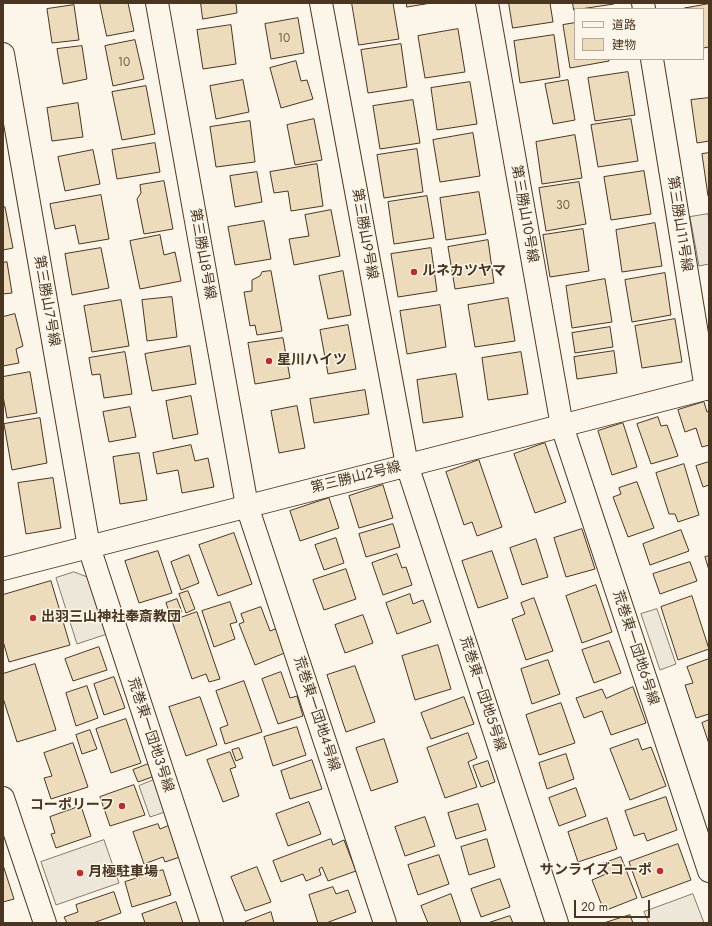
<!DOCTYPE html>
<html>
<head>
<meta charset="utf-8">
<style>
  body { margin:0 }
  #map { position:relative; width:712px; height:926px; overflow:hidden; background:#fbf6e9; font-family:Jost,"Noto Sans JP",sans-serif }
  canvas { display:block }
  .frame { position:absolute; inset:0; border:4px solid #4a3520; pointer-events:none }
  .legend { position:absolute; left:574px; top:8px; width:130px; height:52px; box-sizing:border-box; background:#fbf6e9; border:1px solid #b4a999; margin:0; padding:5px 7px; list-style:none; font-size:12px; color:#4a3520 }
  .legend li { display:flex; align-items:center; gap:8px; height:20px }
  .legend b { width:20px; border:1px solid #b4a999 }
  .scale { position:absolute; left:574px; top:900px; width:76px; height:18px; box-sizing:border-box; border:2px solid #4a3520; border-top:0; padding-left:5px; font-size:12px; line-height:14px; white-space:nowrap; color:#4a3520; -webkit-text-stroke:3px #fbf6e9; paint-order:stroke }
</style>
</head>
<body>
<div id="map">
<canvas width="712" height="926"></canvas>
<div class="frame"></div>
<ul class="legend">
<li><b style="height:5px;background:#fbf6e9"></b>道路</li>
<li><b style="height:11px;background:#ecdcbc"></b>建物</li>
</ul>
<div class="scale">20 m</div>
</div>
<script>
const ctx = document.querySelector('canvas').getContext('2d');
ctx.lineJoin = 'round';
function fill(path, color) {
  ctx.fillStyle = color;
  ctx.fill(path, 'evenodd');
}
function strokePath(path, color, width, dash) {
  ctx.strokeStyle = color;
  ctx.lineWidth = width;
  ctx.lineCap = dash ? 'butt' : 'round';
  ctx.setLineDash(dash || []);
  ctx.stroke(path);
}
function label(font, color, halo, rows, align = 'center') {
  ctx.font = font + ' Jost,"Noto Sans JP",sans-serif';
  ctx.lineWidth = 3;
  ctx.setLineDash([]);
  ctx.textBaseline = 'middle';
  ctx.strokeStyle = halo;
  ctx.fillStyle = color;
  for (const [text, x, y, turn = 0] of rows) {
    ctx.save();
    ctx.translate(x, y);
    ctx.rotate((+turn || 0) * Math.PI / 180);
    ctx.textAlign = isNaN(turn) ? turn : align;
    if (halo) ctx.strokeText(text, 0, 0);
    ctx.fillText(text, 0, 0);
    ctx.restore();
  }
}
const parking = new Path2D(`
  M708,214l1,7v43l-10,2 -9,-49z
  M74,572l16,6 17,56 -30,10 -21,-66z
  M657,609l19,55 -16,6 -19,-56z
  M156,779l12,32 -18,6 -11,-31z
  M104,840l15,43 -63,22 -15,-43z
  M693,894l11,29h-55l-5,-11z`);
const building = new Path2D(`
  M100,3h28l6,28 -27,5z
  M201,3h35l1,10 -34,6z
  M352,3h41l6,36 -40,6z
  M407,3h24l-24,4z
  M509,3h41l3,19 -40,6z
  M573,3h41v1l-40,6z
  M709,4v43l-6,1v-39l-18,-1z
  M74,5l5,35 -27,3 -5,-34z
  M298,18l6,35 -33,6 -6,-35z
  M575,23v36h34v2l-39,7 -7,-43z
  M231,25l5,39 -33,5 -6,-39z
  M458,29l7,43 -40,6 -7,-42z
  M554,35l6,42 -40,6 -6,-42z
  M135,40l9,39 -31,7 -8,-40z
  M401,44l6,43 -39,6 -7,-43z
  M82,46l5,33 -24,5 -6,-35z
  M296,61l5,20 6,-1 6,19 -32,9 -11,-40z
  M628,72l7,43 -40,6 -7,-43z
  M243,80l6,32 -33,7 -6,-33z
  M568,80l7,40 -22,4 -8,-40z
  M470,82l7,42 -40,6 -6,-42z
  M146,86l9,48 -33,6 -10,-48z
  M709,98v43l-12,2 -6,-43z
  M413,100l7,43 -40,6 -7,-43z
  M78,103l5,34 -31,4 -5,-33z
  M314,119l8,41 -27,5 -8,-40z
  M631,119l7,42 -40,6 -7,-42z
  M250,121l5,41 -39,5 -6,-40z
  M473,133l7,43 -40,6 -7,-42z
  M575,135l7,43 -40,6 -6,-42z
  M155,143l5,29 -43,7 -5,-29z
  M417,149l6,43 -39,6 -7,-43z
  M93,150l7,34 -35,7 -7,-34z
  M709,153v43h-1l-6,-42z
  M317,164l6,42 -32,5 -3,-20 -14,2 -4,-21z
  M644,171l7,43 -40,6 -7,-43z
  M257,172l5,30 -27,5 -5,-31z
  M164,181l9,48 -29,5 -7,-35 4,-6 -1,-8z
  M579,182l7,42 -40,7 -7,-43z
  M479,192l7,42 -40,6 -6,-42z
  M101,195l8,44 -30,5 -4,-19 -20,4 -5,-25z
  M427,196l7,42 -40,6 -6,-42z
  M5,207l8,41 -10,2v-42z
  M331,210l9,46 -46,9 -5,-26 20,-3 -4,-21z
  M264,221l7,38 -36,6 -7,-38z
  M655,223l7,43 -40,6 -6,-42z
  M583,229l6,42 -39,6 -7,-42z
  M160,235l4,20 11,-3 6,29 -41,8 -10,-48z
  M488,240l6,43 -39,6 -7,-42z
  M101,248l8,40 -37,7 -7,-41z
  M431,248l6,43 -39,6 -7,-43z
  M7,262l5,31 -9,1v-31z
  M271,271l11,60 -25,4 -2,-10 -5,1 -6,-34 8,-1v-11l8,-4 2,-4z
  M343,271l8,44 -23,4 -9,-43z
  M665,273l6,42 -39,7 -7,-42z
  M605,279l7,43 -40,6 -6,-42z
  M172,297l5,40 -30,4 -5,-41z
  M508,298l7,43 -40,6 -7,-42z
  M121,300l8,46 -37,6 -8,-46z
  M440,305l6,42 -39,7 -7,-43z
  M15,314l8,32 -7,3 3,14 -16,3v-49z
  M675,319l7,43 -40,6 -7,-42z
  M348,325l8,44 -28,5 -8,-44z
  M610,327l3,20 -38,6 -3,-20z
  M283,338l7,40 -35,6 -7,-41z
  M190,346l6,38 -44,7 -7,-37z
  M614,351l3,22 -40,6 -3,-22z
  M125,352l7,42 -28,4 -4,-24 -8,1 -3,-17z
  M521,352l7,42 -40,6 -6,-42z
  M30,372l7,41 -30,5 -4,-22v-19z
  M456,374l7,43 -40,6 -6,-43z
  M365,390l4,24 -55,9 -4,-24z
  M191,396l7,38 -25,5 -7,-38z
  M704,402l3,10 2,-1v34l-7,2 -6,-19 -11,4 -7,-22z
  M297,406l8,42 -26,5 -8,-42z
  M130,407l6,30 -27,5 -6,-30z
  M658,417l3,9 6,-1 11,31 -27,8 -14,-40z
  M40,418l7,45 -35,7 -8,-46z
  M623,423l14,44 -25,8 -14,-44z
  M545,443l21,59 -31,11 -21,-59z
  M191,445l4,16 13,-3 6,29 -32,6 -4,-23 -21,4 -4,-21z
  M139,453l8,47 -27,4 -7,-47z
  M479,460l23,67 -25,9 -5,-14 -8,3 -18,-53z
  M709,462v23l-6,2 -7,-21z
  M684,464l15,51 -21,7 -3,-8h-6l-13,-41z
  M53,478l8,50 -35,6 -8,-51z
  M637,482l17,46 -26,9 -15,-40 8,-3 -2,-6z
  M383,485l10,33 -34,10 -10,-32z
  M329,498l10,30 -39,13 -10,-30z
  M393,524l7,23 -34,10 -7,-23z
  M582,529l13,40 -29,8 -12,-39z
  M681,530l8,21 -39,14 -7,-21z
  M234,533l18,51 -34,12 -19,-51z
  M336,538l8,25 -20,7 -9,-25z
  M536,539l12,38 -26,8 -12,-37z
  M158,551l14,42 -33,10 -14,-42z
  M492,551l16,47 -30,10 -16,-47z
  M397,554l5,14 4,-1 6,18 -29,10 -11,-32z
  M189,555l10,28 -18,7 -10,-28z
  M709,556v14l-4,-13z
  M690,562l7,19 -37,13 -7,-20z
  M346,569l10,30 -32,11 -11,-30z
  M51,581l19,64 -61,17 -6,-21v-46z
  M596,585l16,47 -30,11 -16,-47z
  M188,591l7,18 -9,4 -7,-19z
  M410,594l3,10 10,-4 8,22 -34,12 -11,-31z
  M692,596l17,53 -31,11 -17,-53z
  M534,598l19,53 -27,9 -14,-41 13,-5 -4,-11z
  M177,599l5,13 -11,5 -5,-14z
  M230,602l7,20 -7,2 5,15 -21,8 -12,-36z
  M261,607l9,24 8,-3 9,24 -32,13 -16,-41 5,-2 -3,-8z
  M197,612l23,67 -11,3 -3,-8 -14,5 -20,-58z
  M363,615l10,28 -28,10 -10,-28z
  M609,641l12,32 -27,10 -12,-33z
  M438,645l13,44 -36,11 -13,-44z
  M99,647l8,23 -34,11 -8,-22z
  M709,659v55l-13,4 -11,-33 8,-2 -6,-16z
  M548,660l12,34 -28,10 -11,-35z
  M35,664l21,66 -39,12 -14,-44v-24z
  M355,666l20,56 -29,10 -19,-57z
  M281,672l9,26 7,-2 6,20 -25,8 -16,-45z
  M114,677l11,31 -21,7 -10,-31z
  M244,681l18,51 -37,12 -5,-16 8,-3 -12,-34z
  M87,686l11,32 -22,8 -10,-33z
  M633,687l13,36 -35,12 -9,-24 -18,7 -8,-20 26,-9 4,9z
  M200,697l17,48 -31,11 -17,-49z
  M464,697l10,27 -43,15 -10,-26z
  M561,703l14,40 -36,12 -13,-40z
  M126,719l15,44 -30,10 -15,-44z
  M709,720v24l-7,-21z
  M297,727l9,28 -33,11 -9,-29z
  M90,730l7,19 -15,5 -6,-19z
  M468,733l9,25 -9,4 9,25 -32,11 -18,-50z
  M384,739l14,43 -27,9 -15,-43z
  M638,739l4,11 9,-3 15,39 -36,14 -20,-51z
  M73,743l15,44 -37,12 -7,-21 8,-2 -8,-23z
  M239,748l4,10 -7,3 -4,-11z
  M230,752l6,15 -6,2 9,27 -16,6 -16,-42z
  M566,754l8,25 -27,10 -8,-26z
  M312,760l10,29 -32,10 -9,-28z
  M488,761l7,21 -14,5 -8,-21z
  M151,763l4,13 -17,6 -5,-12z
  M134,785l11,30 -35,11 -10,-29z
  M576,788l10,28 -27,10 -10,-28z
  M666,797l11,33 -30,11 -3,-8 -10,3 -9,-25z
  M309,802l12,32 -33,12 -12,-32z
  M478,804l8,26 -30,9 -8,-26z
  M81,806l10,30 -35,12 -5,-14 4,-1 -5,-16z
  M425,817l10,29 -30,10 -10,-29z
  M607,818l10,31 -39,13 -10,-30z
  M158,824l2,5 12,-5 11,32 -18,6 -2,-5 -19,7 -11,-32z
  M331,839l2,6 11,-5 12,31 -28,10 -6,-14 -3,2 2,6 -15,6 -3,-7 -22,8 -8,-21z
  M487,839l8,28 -26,8 -8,-28z
  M678,844l13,36 -49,18 -13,-36z
  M439,855l10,29 -31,11 -10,-30z
  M621,857l16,41 -33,13 -12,-31 14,-6 -4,-10z
  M3,865l11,34 -11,3z
  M257,867l14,35 -26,9 -14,-34z
  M163,870l8,25 -39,12 -7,-25z
  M500,879l10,28 -29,10 -10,-28z
  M333,887l3,7 12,-4 8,22 -30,11h-8l-9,-28z
  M114,892l7,21 -28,10h-26l-3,-6 14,-5 -2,-7z
  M451,894l10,29h-33l-7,-17z
  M176,902l7,21h-38l-3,-9z
  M271,912l3,11h-29v-1z
  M630,915l3,8h-29z
  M510,916l3,7h-25z`);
const minor = new Path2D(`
  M157,3l90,503 138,417
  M321,3l86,462 150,458
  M487,3l75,423 147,445
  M643,3l1,6
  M3,54l86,493 123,376
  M652,59l54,330
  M3,798l42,125`);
const tertiary = new Path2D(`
  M3,569l706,-181`);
const markers = [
  [414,272,4,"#c62828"],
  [269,361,4,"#c62828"],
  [33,618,4,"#c62828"],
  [122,806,4,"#c62828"],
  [660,871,4,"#c62828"],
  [80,873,4,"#c62828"]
];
const numberNames = [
  ["10",284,39],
  ["10",124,63],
  ["30",563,206]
];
const streetNames = [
  ["第三勝山10号線",524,214,80],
  ["第三勝山11号線",679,224,81],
  ["第三勝山９号線",364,234,80],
  ["第三勝山８号線",202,254,80],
  ["第三勝山７号線",46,301,80],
  ["第三勝山２号線",356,478,-14],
  ["荒巻東一団地６号線",635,648,72],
  ["荒巻東一団地５号線",482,694,72],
  ["荒巻東一団地４号線",316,714,72],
  ["荒巻東一団地３号線",150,735,72]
];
const poiNames = [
  ["ルネカツヤマ",422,272],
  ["星川ハイツ",277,361],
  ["出羽三山神社奉斎教団",41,618],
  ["コーポリーフ",114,806,"right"],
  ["サンライズコーポ",652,871,"right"],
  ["月極駐車場",88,873]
];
fill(parking, '#ede7d9');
strokePath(parking, '#887966', 1);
fill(building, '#ecdcbc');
strokePath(building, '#4a3520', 1);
strokePath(minor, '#4a3520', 24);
strokePath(tertiary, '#4a3520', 24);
strokePath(minor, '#fbf6e9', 22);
strokePath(tertiary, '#fbf6e9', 22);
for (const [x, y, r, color] of markers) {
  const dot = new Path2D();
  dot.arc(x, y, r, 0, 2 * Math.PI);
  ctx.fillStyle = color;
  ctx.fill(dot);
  strokePath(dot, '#fbf6e9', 1.5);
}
label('12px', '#725f47', null, numberNames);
label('14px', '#4a3520', '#fbf6e9', streetNames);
label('bold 14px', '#4a3520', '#fbf6e9', poiNames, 'left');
</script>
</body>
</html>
